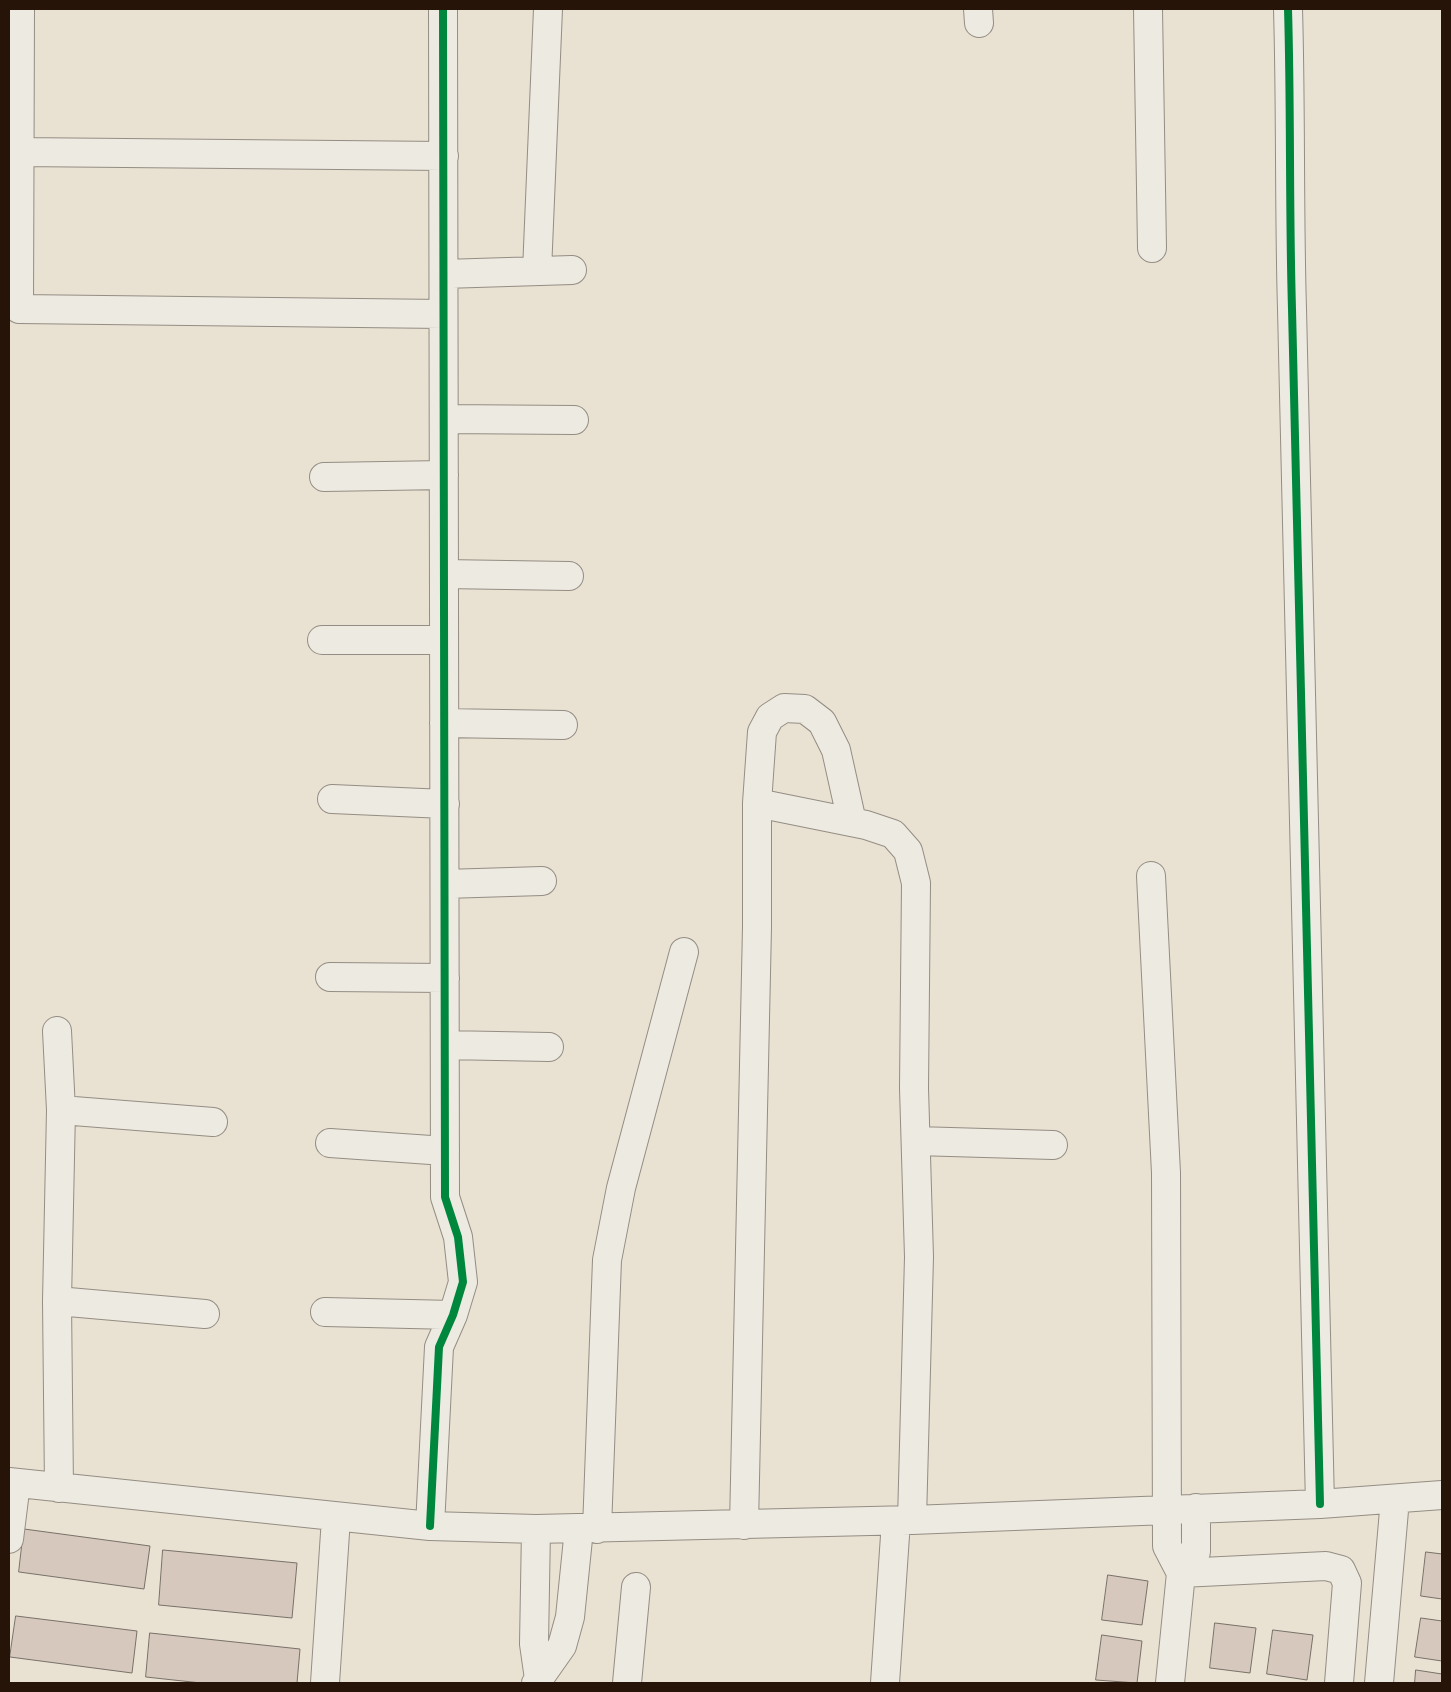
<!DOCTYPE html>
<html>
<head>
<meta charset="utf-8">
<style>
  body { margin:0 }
  #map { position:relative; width:1451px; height:1692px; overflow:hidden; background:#e9e1d2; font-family:"Libre Caslon Text",serif }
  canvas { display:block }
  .frame { position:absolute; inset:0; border:10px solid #261408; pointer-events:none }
</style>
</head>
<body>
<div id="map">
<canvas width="1451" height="1692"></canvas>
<div class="frame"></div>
</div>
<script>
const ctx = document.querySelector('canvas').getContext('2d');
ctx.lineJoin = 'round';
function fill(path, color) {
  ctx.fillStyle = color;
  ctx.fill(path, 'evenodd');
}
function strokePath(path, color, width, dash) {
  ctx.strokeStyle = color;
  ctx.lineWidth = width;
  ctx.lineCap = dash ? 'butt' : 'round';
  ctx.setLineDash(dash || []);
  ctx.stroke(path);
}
const building = new Path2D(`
  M24,1529l126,17 -6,43 -125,-17z
  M163,1550l134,13 -5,55 -133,-13z
  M1426,1552l16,2v45l-21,-3z
  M1108,1575l40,6 -6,44 -40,-5z
  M16,1616l121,15 -5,42 -122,-16z
  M1421,1618l21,3v40l-27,-4z
  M1215,1623l41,5 -6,45 -40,-5z
  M1273,1630l40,5 -6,45 -40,-6z
  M150,1633l150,16 -3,34h-96l-55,-6z
  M1102,1635l40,6 -5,42 -41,-3z
  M1416,1670l26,4v9h-27z`);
const minor = new Path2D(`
  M20,9l-1,300 424,5
  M978,9l1,14
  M1148,9l4,239
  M1288,9c3,100 1,200 4,300 9,398 18,796 28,1195
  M19,152l425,4
  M537,271l11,-262
  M444,274l128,-4
  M444,419l130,1
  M324,477l120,-2
  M444,574l125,2
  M322,640h122
  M444,723l119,2
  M332,799l113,5
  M757,803l109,22 27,9 15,17 8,32 -2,205 5,169 -7,263
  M1151,876l15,297 1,373 14,27
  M445,884l97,-3
  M330,977l115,1
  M57,1031l4,79 -4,191 2,187
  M445,1045l104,2
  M61,1110l152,12
  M916,1141l137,4
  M330,1143l115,8
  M57,1301l148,13
  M325,1312l128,3
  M9,1482l421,44 106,3 376,-9 408,-16 122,-9
  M744,1525l13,-598v-124l5,-71 8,-15 14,-9 21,1 17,13 14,28 16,72
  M430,1526l9,-179 14,-32 10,-33 -5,-45 -13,-40 -2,-1188
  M536,1529l-2,115 5,35
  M597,1529l10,-269 14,-72 63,-236
  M9,1539l7,-56
  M1181,1573l145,-7 15,4 6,13 -8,100
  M325,1683l11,-165
  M536,1683l26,-37 8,-29 9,-88
  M627,1683l9,-96
  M885,1683l11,-162
  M1170,1683l11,-110 15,-21v-44
  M1379,1683l16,-184`);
const cycleway = new Path2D(`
  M1288,9c3,100 1,200 4,300 9,398 18,796 28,1195
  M430,1526l9,-179 14,-32 10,-33 -5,-45 -13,-40 -2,-1188`);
fill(building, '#d6c8bc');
strokePath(building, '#787168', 1);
strokePath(minor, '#948d83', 30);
strokePath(minor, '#edeae2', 28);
strokePath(cycleway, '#00873e', 8);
</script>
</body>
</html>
